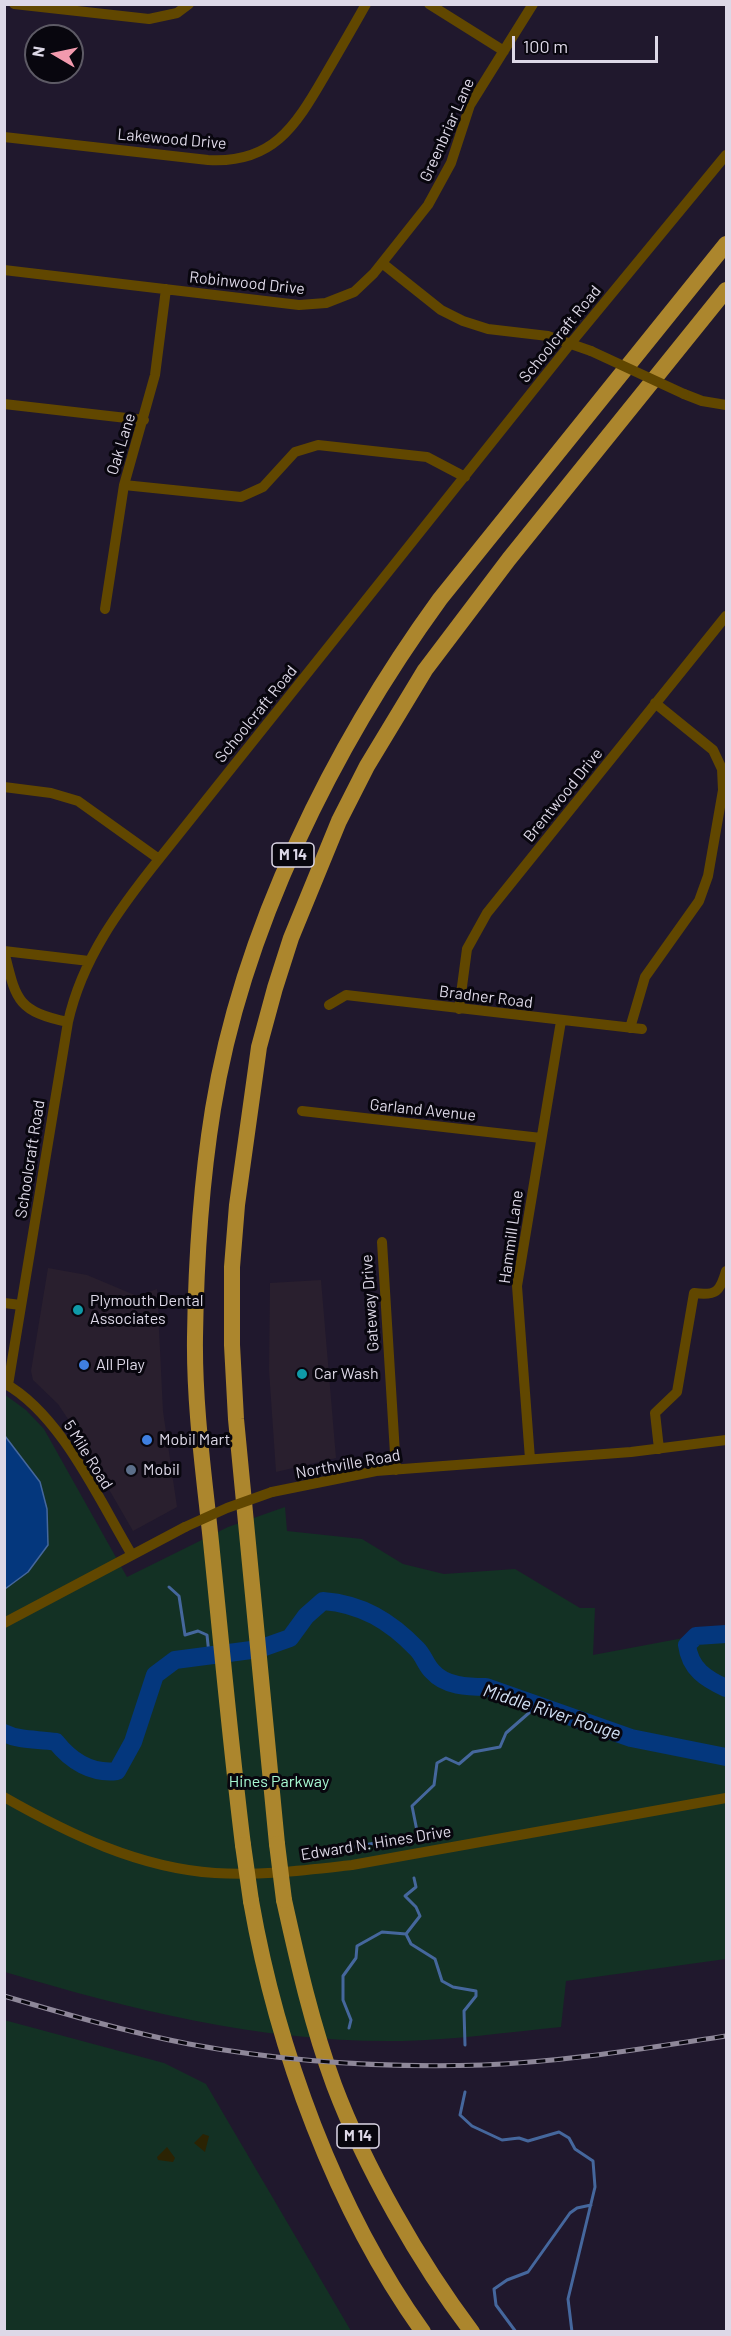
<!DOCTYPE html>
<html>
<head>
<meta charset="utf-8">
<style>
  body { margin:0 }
  #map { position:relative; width:731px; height:2336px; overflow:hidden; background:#20182d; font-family:Barlow,sans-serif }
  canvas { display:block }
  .frame { position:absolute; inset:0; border:6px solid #ddd8e7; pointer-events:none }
  .north { position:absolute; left:24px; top:24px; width:60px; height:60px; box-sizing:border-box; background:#08060e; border:2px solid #5d5a65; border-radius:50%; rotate:279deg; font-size:16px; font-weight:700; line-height:24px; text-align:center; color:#ddd8e7 }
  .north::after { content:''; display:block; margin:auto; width:21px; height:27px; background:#f29aae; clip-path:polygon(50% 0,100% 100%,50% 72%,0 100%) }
  .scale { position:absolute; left:512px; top:36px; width:146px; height:27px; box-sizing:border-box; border:3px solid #ddd8e7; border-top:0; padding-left:8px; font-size:18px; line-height:21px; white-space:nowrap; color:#ddd8e7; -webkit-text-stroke:4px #08060e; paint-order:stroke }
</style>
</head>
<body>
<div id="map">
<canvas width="731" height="2336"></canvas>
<div class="frame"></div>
<div class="north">N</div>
<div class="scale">100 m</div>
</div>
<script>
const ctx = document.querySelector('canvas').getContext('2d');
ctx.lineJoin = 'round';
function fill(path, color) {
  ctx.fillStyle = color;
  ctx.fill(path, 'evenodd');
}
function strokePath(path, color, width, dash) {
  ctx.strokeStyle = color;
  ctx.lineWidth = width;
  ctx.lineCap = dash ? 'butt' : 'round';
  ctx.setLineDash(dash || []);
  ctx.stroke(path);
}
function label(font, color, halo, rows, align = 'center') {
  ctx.font = font + ' Barlow,sans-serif';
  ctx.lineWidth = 6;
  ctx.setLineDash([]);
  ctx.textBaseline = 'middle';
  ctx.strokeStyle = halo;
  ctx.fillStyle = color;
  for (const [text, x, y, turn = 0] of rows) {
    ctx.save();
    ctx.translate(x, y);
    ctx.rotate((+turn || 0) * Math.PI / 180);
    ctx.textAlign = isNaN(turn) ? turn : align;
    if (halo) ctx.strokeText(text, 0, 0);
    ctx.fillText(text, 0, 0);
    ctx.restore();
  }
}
const commercial = new Path2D(`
  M48,1268l39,7 50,21 20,-7 6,122 14,96 -44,24 -63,-109 -12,-18 -25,-24 -2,-9z
  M321,1280l15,178 -60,14 -7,-102 1,-87z`);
const green = new Path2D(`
  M4,1394l22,16 18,19 83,148 101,-50 57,-20 2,24 75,8 41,25 41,10 71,-5 65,39h15l-2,47 133,-25v329l-160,22 -5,46c-52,5 -106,13 -159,14 -137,2 -267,-30 -397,-69z
  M4,2020l160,43 42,21 145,247h-346z`);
const sand = new Path2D(`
  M203,2134l6,2 -4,16 -11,-9z
  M167,2147l8,11 -2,4 -15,-2 -1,-3z`);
const water = new Path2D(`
  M5,1436l35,46 7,27 1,36 -20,27 -23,17z`);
const stream = new Path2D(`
  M169,1587l10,9 6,39 13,-4 9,4 2,19
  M396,1840l22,-4 -6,-30 22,-21 3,-22 9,-5 13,6 14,-12 27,-5 6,-14 32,-28
  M316,1854l70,-13
  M406,1934l5,10 24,15 7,22 11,6 23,4v5l-12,15 1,34
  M406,1934l14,-18 -4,-9 -11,-11 11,-9 -2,-9
  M349,2028l2,-8 -8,-20v-24l13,-18 1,-12 25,-14 24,2
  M465,2092l-5,23 12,11 30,14 17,-2 9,3 31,-9 10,6 6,11 18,12 2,26 -27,112 4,33
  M516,2332l-20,-27 -2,-16 13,-9 21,-8 42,-59 7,-5 14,-3`);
const river = new Path2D(`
  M726,1634l-30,2 -9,9c3,24 19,34 39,43
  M4,1733c16,8 34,6 52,9 15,19 36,32 61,29l16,-29 22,-67 20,-15 84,-11 31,-11 16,-22 17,-15c39,3 67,20 94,48 7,7 9,17 16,23 12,14 35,15 53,15l145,51 95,19`);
const minor = new Path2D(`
  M14,4l135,15 28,-6 12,-9
  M429,4l75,47
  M4,137l204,23c64,4 87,-33 116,-83 14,-24 28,-48 42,-73
  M382,263l59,47 22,11 25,8 60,7 43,15
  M4,270l295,35 27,-2 28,-11 20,-19 54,-68 23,-42 19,-58 63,-101
  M684,394l18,7 24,4
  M4,404l140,16
  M124,485l117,12 22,-10 32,-35 23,-7 109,12 38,20
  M105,609l19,-124 31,-110 11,-86
  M4,787l47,6 27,8 81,58
  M4,951c12,48 12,60 64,71
  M4,951l85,10
  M329,1005l17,-10 296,34
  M459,1009l8,-60 20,-36 239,-297
  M630,1028l15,-51 54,-76 9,-25 15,-86 -1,-21 -9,-19 -58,-47
  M302,1111l239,27
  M382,1242l14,228
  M4,1303l17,2
  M4,1383c57,31 95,117 128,172
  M8,1385l60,-363c14,-63 51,-113 91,-163l412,-516 155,-188
  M659,1449l-4,-36 22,-21 17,-99c22,3 26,-1 32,-22
  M530,1459l-13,-173 44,-265
  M272,1492l104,-21 255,-19 95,-12
  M4,1623l181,-96
  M4,1797c65,37 135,71 211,76 45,3 92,-3 137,-8l374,-67`);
const highway = new Path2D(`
  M277,1844l-41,-425 -4,-74v-78l5,-62 22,-158 16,-59 16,-50 48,-117 28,-55 58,-96 84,-111 217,-269
  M243,1845c-12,-97 -21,-195 -31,-293 -7,-71 -18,-143 -17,-215 1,-76 6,-153 18,-228 29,-180 121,-364 227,-510l286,-355
  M284,1900c14,63 28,125 50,185 31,82 85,177 138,247
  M251,1901c26,148 84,308 172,431`);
const rail = new Path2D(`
  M4,1996c61,18 123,36 185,48 97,18 196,24 294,21 82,-3 163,-17 243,-29`);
const minorBridge = new Path2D(`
  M591,351l93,43
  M185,1527l42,-19 45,-16`);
const highwayBridge = new Path2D(`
  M277,1844l7,56
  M243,1845l8,56`);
const markers = [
  [78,1310,6,"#0f9aa8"],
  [84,1365,6,"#3f7fe0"],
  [302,1374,6,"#0f9aa8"],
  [147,1440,6,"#3f7fe0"],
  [131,1470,6,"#5c6f8a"]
];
const shields = [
  [293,855,42],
  [358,2136,42]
];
const shieldNames = [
  ["M 14",293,855],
  ["M 14",358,2136]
];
const streetNames = [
  ["Greenbriar Lane",447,130,-66],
  ["Lakewood Drive",172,139,5],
  ["Robinwood Drive",247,283,6],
  ["Schoolcraft Road",560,334,-51],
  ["Oak Lane",121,444,-73],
  ["Schoolcraft Road",256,714,-51],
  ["Brentwood Drive",563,795,-51],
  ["Bradner Road",486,997,7],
  ["Garland Avenue",423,1110,6],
  ["Schoolcraft Road",30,1159,-81],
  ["Hammill Lane",511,1237,-82],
  ["Gateway Drive",370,1303,-94],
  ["5 Mile Road",88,1455,58],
  ["Northville Road",348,1464,-10],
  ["Edward N. Hines Drive",376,1843,-9]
];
const poiNames = [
  ["Plymouth Dental",90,1301],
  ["Associates",90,1319],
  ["All Play",96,1365],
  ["Car Wash",314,1374],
  ["Mobil Mart",159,1440],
  ["Mobil",143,1470]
];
const parkNames = [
  ["Hines Parkway",279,1782]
];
const waterNames = [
  ["Middle River Rouge",552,1712,18]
];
fill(commercial, '#291f2e');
fill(green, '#133124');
fill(sand, '#2b2303');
fill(water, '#04377d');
strokePath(water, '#45679d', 1.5);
strokePath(stream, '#45679d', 3);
strokePath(river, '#04377d', 18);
strokePath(minor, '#614700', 10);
strokePath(highway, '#ac862d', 16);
strokePath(rail, '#8e8799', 5);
strokePath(rail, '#08060e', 3, [9]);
strokePath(minorBridge, '#614700', 10);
strokePath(highwayBridge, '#ac862d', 16);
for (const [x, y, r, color] of markers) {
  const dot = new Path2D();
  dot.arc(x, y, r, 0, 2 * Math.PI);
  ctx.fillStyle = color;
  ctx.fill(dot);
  strokePath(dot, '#08060e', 2);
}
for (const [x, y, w] of shields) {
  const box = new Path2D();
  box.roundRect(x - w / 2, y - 12, w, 24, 4.5);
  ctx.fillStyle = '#08060e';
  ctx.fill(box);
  strokePath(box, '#ddd8e7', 1.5);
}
label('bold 15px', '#ddd8e7', null, shieldNames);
label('16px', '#ddd8e7', '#08060e', streetNames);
label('16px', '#ddd8e7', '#08060e', poiNames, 'left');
label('16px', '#a7f9d3', '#08060e', parkNames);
label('italic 18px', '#d3e1f5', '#08060e', waterNames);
</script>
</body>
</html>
